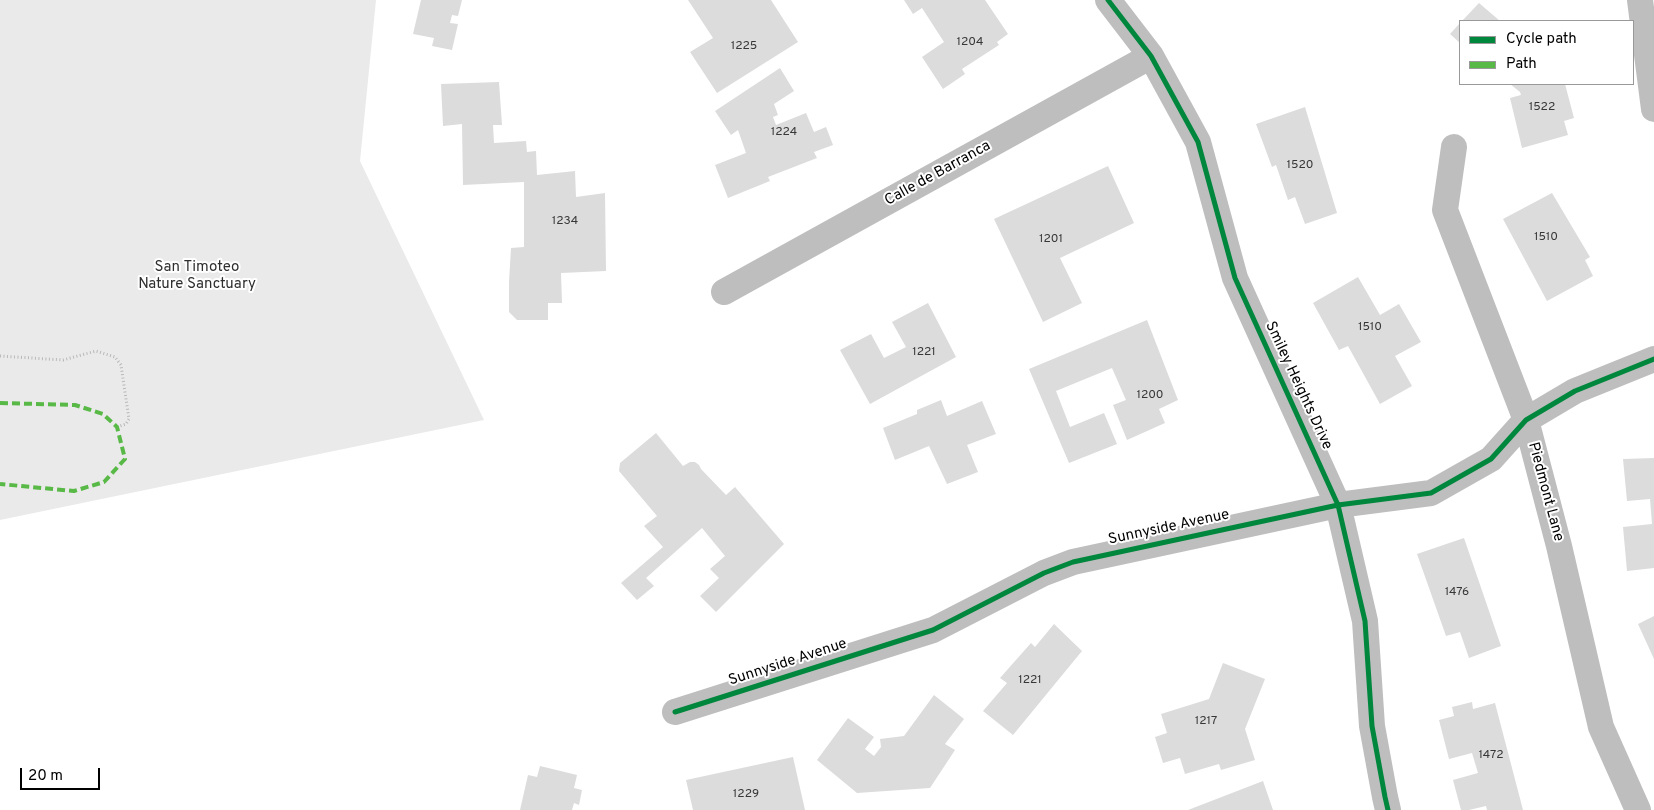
<!DOCTYPE html>
<html>
<head>
<meta charset="utf-8">
<style>
  body { margin:0 }
  #map { position:relative; width:1654px; height:810px; overflow:hidden; background:#fff; font-family:Overpass,sans-serif }
  canvas { display:block }
  .legend { position:absolute; left:1459px; top:20px; width:175px; height:65px; box-sizing:border-box; background:#fff; border:1px solid #999; margin:0; padding:6px 9px; list-style:none; font-size:15px; color:#000 }
  .legend li { display:flex; align-items:center; gap:10px; height:25px }
  .legend b { width:25px; border:1px solid #999 }
  .scale { position:absolute; left:20px; top:768px; width:80px; height:22px; box-sizing:border-box; border:2px solid #000; border-top:0; padding-left:6px; font-size:15px; line-height:18px; white-space:nowrap; color:#000; -webkit-text-stroke:4px #fff; paint-order:stroke }
</style>
</head>
<body>
<div id="map">
<canvas width="1654" height="810"></canvas>
<ul class="legend">
<li><b style="height:6px;background:#00873e"></b>Cycle path</li>
<li><b style="height:6px;background:#58b947"></b>Path</li>
</ul>
<div class="scale">20 m</div>
</div>
<script>
const ctx = document.querySelector('canvas').getContext('2d');
ctx.lineJoin = 'round';
function fill(path, color) {
  ctx.fillStyle = color;
  ctx.fill(path, 'evenodd');
}
function strokePath(path, color, width, dash) {
  ctx.strokeStyle = color;
  ctx.lineWidth = width;
  ctx.lineCap = dash ? 'butt' : 'round';
  ctx.setLineDash(dash || []);
  ctx.stroke(path);
}
function label(font, color, halo, rows, align = 'center') {
  ctx.font = font + ' Overpass,sans-serif';
  ctx.lineWidth = 4;
  ctx.setLineDash([]);
  ctx.textBaseline = 'middle';
  ctx.strokeStyle = halo;
  ctx.fillStyle = color;
  for (const [text, x, y, turn = 0] of rows) {
    ctx.save();
    ctx.translate(x, y);
    ctx.rotate((+turn || 0) * Math.PI / 180);
    ctx.textAlign = isNaN(turn) ? turn : align;
    if (halo) ctx.strokeText(text, 0, 0);
    ctx.fillText(text, 0, 0);
    ctx.restore();
  }
}
const green = new Path2D(`
  M0,0h376l-16,161 124,259 -484,100z`);
const building = new Path2D(`
  M421,0h41l-4,16 -6,-1 -2,8 8,1 -6,26 -20,-4 2,-8 -21,-4z
  M688,0h83l27,42 -81,51 -27,-41 23,-14z
  M904,0h81l23,34 -11,8 2,3 -37,24 3,5 -22,15 -21,-32 22,-15 -22,-34 -9,6z
  M1479,3l21,18h-38z
  M1460,23v20l-10,-9z
  M780,68l14,23 -20,13 4,11 -5,2 3,8 30,-12 8,19 12,-5 7,18 -19,7 3,6 -49,19 2,4 -42,17 -13,-33 31,-12 -8,-23 -7,5 -16,-24z
  M499,82l3,43h-9l1,18 32,-2 1,11 9,-1 1,24 38,-4 1,26 29,-4 1,78 -45,2 1,30h-14v17h-31l-8,-8v-30l2,-34 13,-1v-65l-61,3 -1,-61 -19,2 -2,-42z
  M1510,84h55l9,34 -10,3 4,14 -46,13 -12,-50 11,-3 -1,-3z
  M1305,107l32,106 -32,11 -10,-27 -7,3 -12,-35 -4,2 -16,-43z
  M1108,166l26,57 -74,35 22,45 -39,19 -49,-103z
  M1552,193l38,64 -5,3 8,16 -46,25 -44,-82z
  M1358,277l22,38 19,-11 22,38 -26,14 17,30 -32,18 -32,-58 -9,4 -26,-47z
  M928,303l28,54 -86,47 -30,-54 31,-16 13,24 22,-11 -14,-25z
  M1147,320l31,80 -19,9 6,14 -38,17 -14,-35 13,-5 -14,-32 -56,23 14,36 34,-14 13,31 -48,19 -40,-94z
  M941,400l6,16 35,-15 14,33 -29,11 11,27 -31,12 -18,-38 -34,14 -12,-32 34,-14v-4z
  M656,433l27,33 7,-4h5l4,3 2,4 25,26 9,-8 49,57 -68,68 -16,-16 19,-18 -9,-9 15,-13 -23,-28 -56,50 8,8 -17,14 -16,-17 42,-36 -19,-21 13,-10 -38,-45 1,-8z
  M1654,458v110l-27,3 -4,-44 29,-3 -2,-25 -23,2 -4,-42z
  M1464,538l37,108 -32,12 -9,-26 -14,4 -29,-82z
  M1654,616v43l-16,-35z
  M1054,624l28,27 -69,84 -30,-24 24,-28 -7,-5 31,-35 4,4z
  M1223,663l42,16 -20,50 10,31 -34,10 -2,-6 -34,10 -5,-16 -17,5 -8,-26 12,-4 -6,-19 48,-15z
  M934,695l30,24 -19,25 10,6 -25,38 -73,5 -40,-33 31,-42 26,19 -9,12 9,7 7,-9 -1,-8 24,-3z
  M1472,702l1,7 22,-6 28,107h-36l-1,-4 -17,4h-8l-8,-30 25,-7 -6,-20 -23,6 -10,-39 15,-4 -2,-9z
  M793,757l12,53h-112l-7,-30z
  M540,766l37,9 -3,13 8,2 -3,15 -5,-2 -2,7h-52l8,-35 9,2z
  M1263,781l10,29h-85z`);
const path = new Path2D(`
  M0,356l63,4 33,-9 19,6 6,8 8,54 -3,5 -9,3`);
const street = new Path2D(`
  M1108,0l43,56 47,86 37,136 103,227 27,116 7,105 13,71 3,13
  M1640,0l14,109
  M1454,147l-9,63 81,210 33,126 42,181 37,83
  M724,292l427,-236
  M675,712l258,-82 111,-57 29,-11 265,-57 93,-12 60,-34 35,-39 49,-29 79,-32`);
const quiet = new Path2D(`
  M0,403l75,2 28,9 14,13 8,32 -21,23 -30,9 -74,-7`);
const cycleway = new Path2D(`
  M1108,0l43,56 47,86 37,136 103,227 27,116 7,105 13,71 3,13
  M675,712l258,-82 111,-57 29,-11 265,-57 93,-12 60,-34 35,-39 49,-29 79,-32`);
const numberNames = [
  ["1204",970,43],
  ["1225",744,47],
  ["1522",1542,108],
  ["1224",784,133],
  ["1520",1300,166],
  ["1234",565,222],
  ["1510",1546,238],
  ["1201",1051,240],
  ["1510",1370,328],
  ["1221",924,353],
  ["1200",1150,396],
  ["1476",1457,593],
  ["1221",1030,681],
  ["1217",1206,722],
  ["1472",1491,756],
  ["1229",746,795]
];
const streetNames = [
  ["Calle de Barranca",938,174,-29],
  ["Smiley Heights Drive",1298,386,65],
  ["Piedmont Lane",1545,492,75],
  ["Sunnyside Avenue",1169,528,-12],
  ["Sunnyside Avenue",788,663,-18]
];
const parkNames = [
  ["San Timoteo",197,268],
  ["Nature Sanctuary",197,285]
];
fill(green, '#eaeaea');
fill(building, '#dcdcdc');
strokePath(path, '#b8b8b8', 3, [1, 2.5]);
strokePath(street, '#bebebe', 26);
strokePath(quiet, '#58b947', 4, [8, 4]);
strokePath(cycleway, '#00873e', 5);
label('12px', '#373737', null, numberNames);
label('15px', '#000', '#fff', streetNames);
label('15px', '#2f2f2f', '#fff', parkNames);
</script>
</body>
</html>
